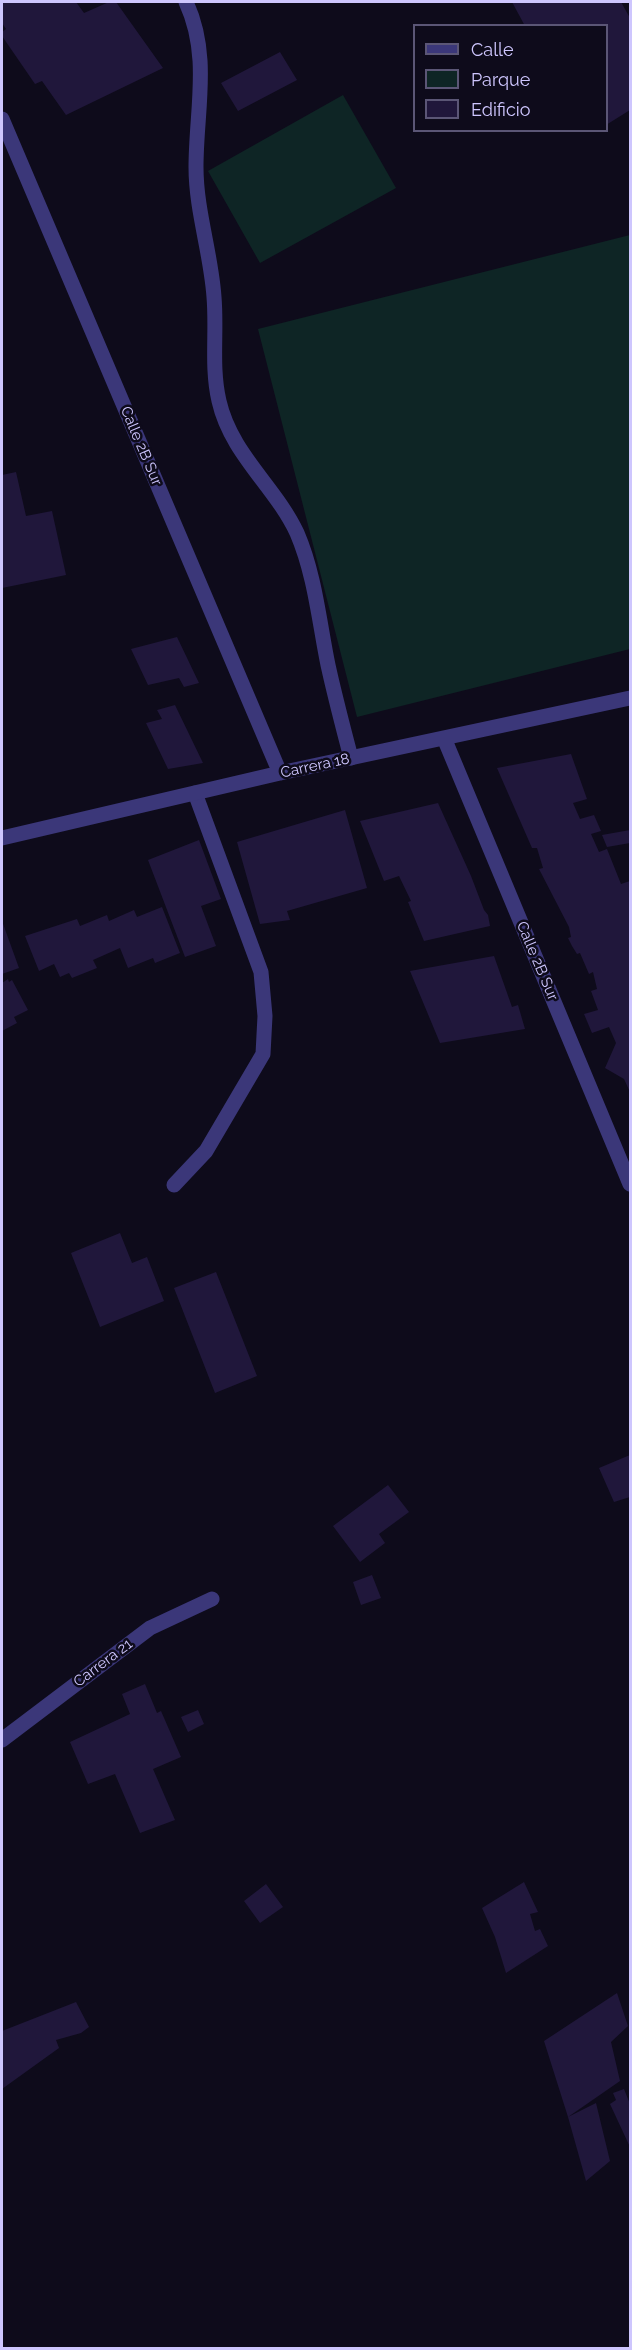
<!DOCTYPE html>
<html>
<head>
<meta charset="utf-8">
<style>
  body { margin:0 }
  #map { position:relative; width:632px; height:2350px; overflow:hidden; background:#0e0b1b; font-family:Raleway,sans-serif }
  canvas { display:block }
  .frame { position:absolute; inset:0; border:3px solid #cec6fe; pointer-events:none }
  .legend { position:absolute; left:413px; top:24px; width:195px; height:108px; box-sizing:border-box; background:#0e0b1b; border:2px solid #5b5676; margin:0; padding:8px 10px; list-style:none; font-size:18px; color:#cec6fe }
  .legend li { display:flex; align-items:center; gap:12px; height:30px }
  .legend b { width:30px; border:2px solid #5b5676 }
</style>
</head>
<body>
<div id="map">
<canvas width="632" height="2350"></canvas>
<div class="frame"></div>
<ul class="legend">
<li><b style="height:8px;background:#3b3779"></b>Calle</li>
<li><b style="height:16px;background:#0e2525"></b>Parque</li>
<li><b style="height:16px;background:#20173b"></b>Edificio</li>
</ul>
</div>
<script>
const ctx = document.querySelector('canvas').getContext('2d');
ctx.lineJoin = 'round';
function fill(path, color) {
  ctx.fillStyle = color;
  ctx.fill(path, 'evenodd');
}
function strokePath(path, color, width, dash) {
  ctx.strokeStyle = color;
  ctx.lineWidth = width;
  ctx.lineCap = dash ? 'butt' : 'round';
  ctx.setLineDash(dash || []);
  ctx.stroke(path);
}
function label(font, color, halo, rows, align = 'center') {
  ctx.font = font + ' Raleway,sans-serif';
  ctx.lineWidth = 5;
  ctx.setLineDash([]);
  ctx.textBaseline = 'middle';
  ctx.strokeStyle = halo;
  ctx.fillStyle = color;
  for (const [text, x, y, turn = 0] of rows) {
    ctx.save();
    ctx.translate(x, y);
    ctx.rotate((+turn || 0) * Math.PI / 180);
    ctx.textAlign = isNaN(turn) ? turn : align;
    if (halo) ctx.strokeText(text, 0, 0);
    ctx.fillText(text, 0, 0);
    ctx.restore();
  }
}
const green = new Path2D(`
  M343,95l53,93 -136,75 -52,-92z
  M630,235v414l-273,68 -99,-388z`);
const building = new Path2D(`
  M2,2h74l8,11 25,-11h7l47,66 -97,47 -24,-34 -7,3 -33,-48v-4l4,-3 -4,-6z
  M512,2h109l9,16v92l-24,15v-99h-81z
  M280,52l17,28 -59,31 -17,-28z
  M16,472l10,44 26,-5 14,64 -64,13v-113z
  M177,637l22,46 -15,4 -5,-9 -31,7 -17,-36z
  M175,705l28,58 -35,6 -22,-46 16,-4 -5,-9z
  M571,754l16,45 -14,4 7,16 14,-4 7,16 -10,3 8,18 8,-3 14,35 9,-3v211l-6,-13 -19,-11 11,-25 -7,-16 -17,6 -8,-19 14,-4 -7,-19 6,-2 -4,-17 -4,2 -9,-21 -3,1 -5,-8 -4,-8 3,-1 -2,-10 -30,-58 4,-1 -6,-20h-5l-35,-80z
  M438,803l33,73 13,34 4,5 2,11 -66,15 -16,-39 3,-1 -12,-25 -15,5 -24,-60z
  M345,810l22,78 -80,23 3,9 -30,4 -23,-82z
  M630,830v13l-23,4 -5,-12z
  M199,840l22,59 -20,7 15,40 -31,11 -37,-97z
  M162,907l18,46 -25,10 -2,-5 -25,10 -8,-20 -27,12 4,8 -25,10 -3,-5 -9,4 -6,-13 -15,7 -14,-35 52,-17 3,7 27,-11 2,6 25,-11 3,7z
  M2,921l17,47 -17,6z
  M494,956l18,51 6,-2 7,24 -85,14 -30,-72z
  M8,979l1,3 3,-2 16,30 -14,7 3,6 -15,8v-48z
  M120,1233l12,30 15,-6 17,44 -64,26 -29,-74z
  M216,1272l41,104 -42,17 -41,-105z
  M630,1455v42l-16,5 -15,-34z
  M388,1485l21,27 -30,22 6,9 -25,19 -27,-36z
  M372,1575l9,23 -20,7 -8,-23z
  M145,1684l12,29 4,-2 20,46 -28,12 22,51 -35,13 -25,-59 -27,10 -18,-42 60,-28 -8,-20z
  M198,1710l6,14 -16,8 -7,-15z
  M524,1882l14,30 -8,2 5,17 5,-2 8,17 -42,27 -11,-36 -13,-29z
  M266,1884l17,23 -23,16 -16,-22z
  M617,1993l11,33 -17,16 9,39 -52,36 -24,-76z
  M76,2002l13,25 -8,6 -25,7 3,8 -57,41v-58z
  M624,2089l6,15v43l-20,-43 6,-4 -3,-7z
  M596,2103l14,58 -24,20 -18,-64z`);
const service = new Path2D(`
  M186,2c25,54 10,108 10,165 0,44 15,86 18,130 3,35 -3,70 5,104 12,53 56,85 78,132 18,42 22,88 31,132 7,32 15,62 23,93
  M174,1185l32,-34 57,-97 2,-38 -4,-44 -66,-179`);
const minor = new Path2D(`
  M2,119l278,654
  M444,738l186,446
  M2,838l278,-65 350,-75
  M2,1740l148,-112 62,-29`);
const streetNames = [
  ["Calle 2B Sur",141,446,67],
  ["Carrera 18",315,766,-12],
  ["Calle 2B Sur",537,961,67],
  ["Carrera 21",103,1663,-37]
];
fill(green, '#0e2525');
fill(building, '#20173b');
strokePath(service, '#3b3779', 15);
strokePath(minor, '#3b3779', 15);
label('15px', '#cec6fe', '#0e0b1b', streetNames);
</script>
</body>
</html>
